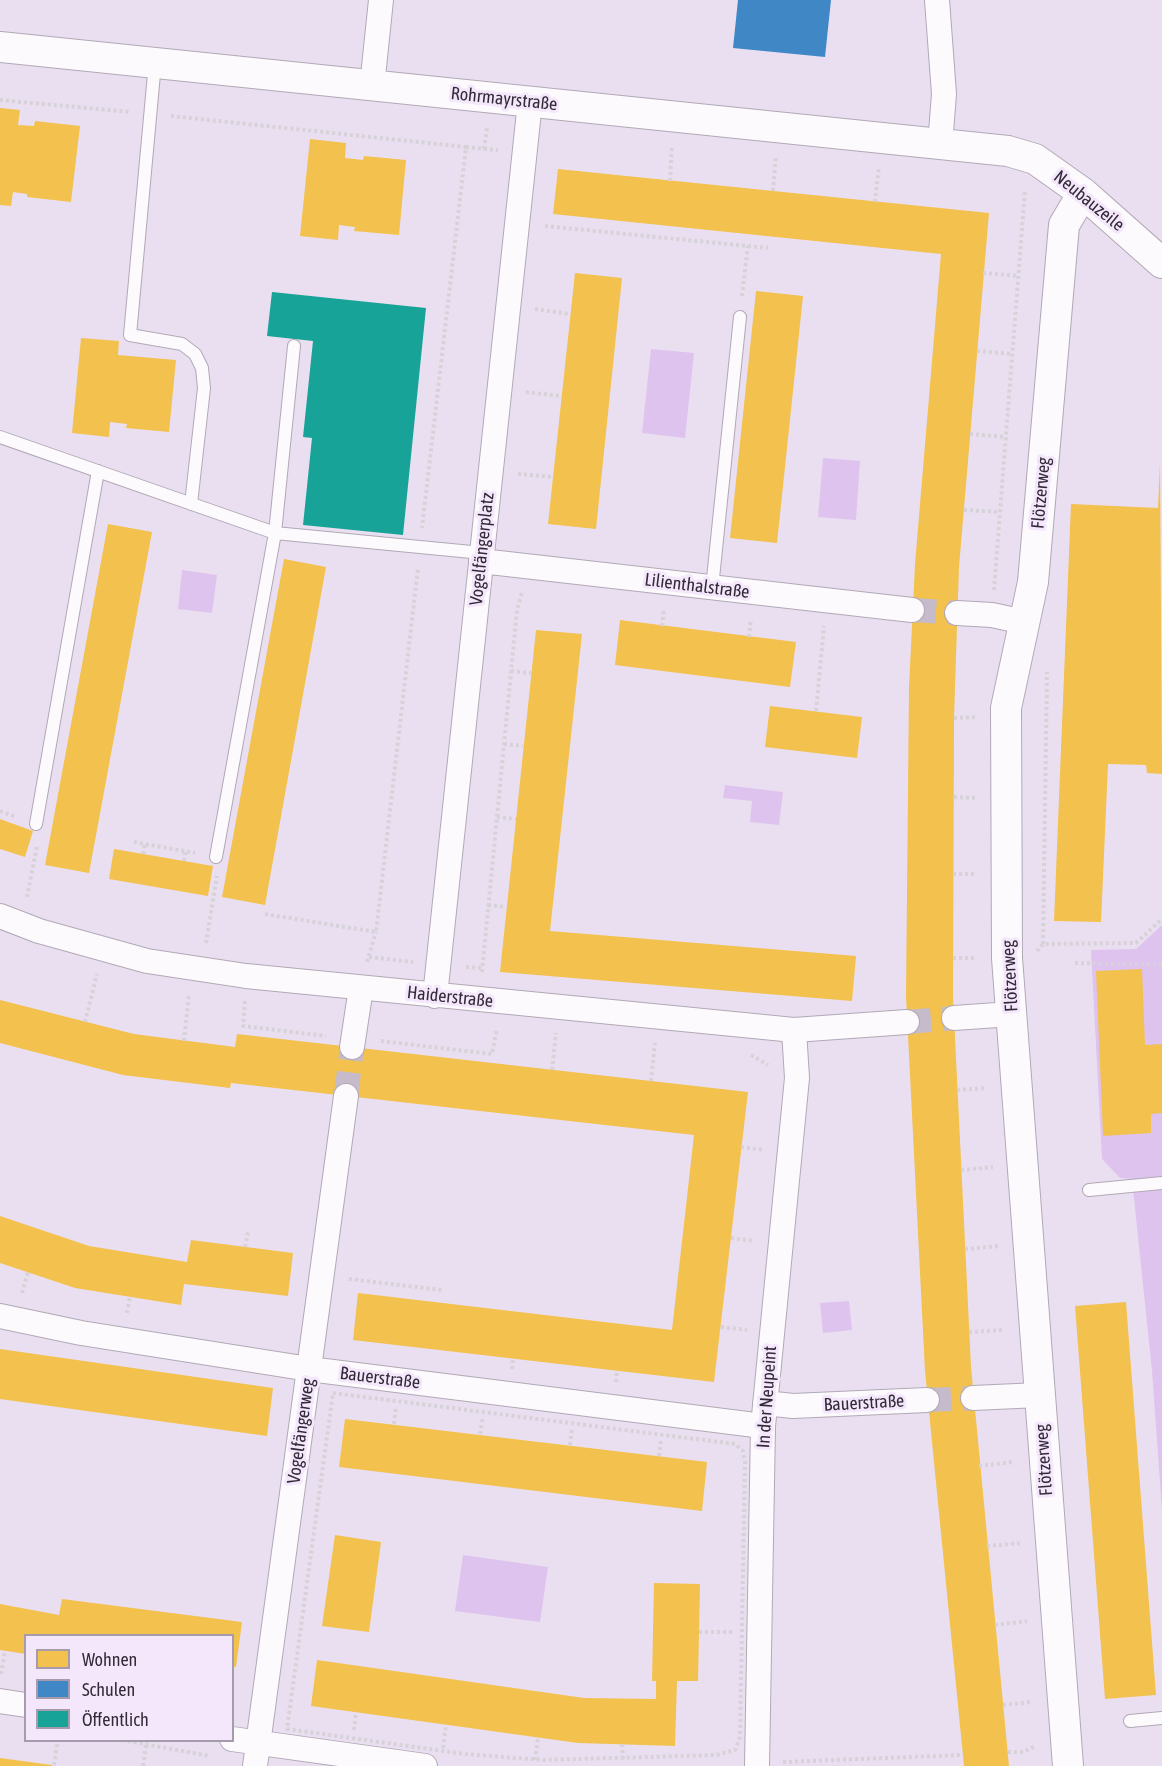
<!DOCTYPE html>
<html>
<head>
<meta charset="utf-8">
<style>
  body { margin:0 }
  #map { position:relative; width:1162px; height:1766px; overflow:hidden; background:#eadff0; font-family:"Asap Condensed",sans-serif }
  canvas { display:block }
  .legend { position:absolute; left:24px; top:1634px; width:210px; height:108px; box-sizing:border-box; background:#f4e7fc; border:2px solid #a69bad; margin:0; padding:8px 10px; list-style:none; font-size:18px; color:#322a37 }
  .legend li { display:flex; align-items:center; gap:12px; height:30px }
  .legend b { width:30px; border:2px solid #a69bad }
</style>
</head>
<body>
<div id="map">
<canvas width="1162" height="1766"></canvas>
<ul class="legend">
<li><b style="height:16px;background:#f2c14e"></b>Wohnen</li>
<li><b style="height:16px;background:#3f88c5"></b>Schulen</li>
<li><b style="height:16px;background:#17a398"></b>Öffentlich</li>
</ul>
</div>
<script>
const ctx = document.querySelector('canvas').getContext('2d');
ctx.lineJoin = 'round';
function fill(path, color) {
  ctx.fillStyle = color;
  ctx.fill(path, 'evenodd');
}
function strokePath(path, color, width, dash) {
  ctx.strokeStyle = color;
  ctx.lineWidth = width;
  ctx.lineCap = dash ? 'butt' : 'round';
  ctx.setLineDash(dash || []);
  ctx.stroke(path);
}
function label(font, color, halo, rows, align = 'center') {
  ctx.font = font + ' "Asap Condensed",sans-serif';
  ctx.lineWidth = 6;
  ctx.setLineDash([]);
  ctx.textBaseline = 'middle';
  ctx.strokeStyle = halo;
  ctx.fillStyle = color;
  for (const [text, x, y, turn = 0] of rows) {
    ctx.save();
    ctx.translate(x, y);
    ctx.rotate((+turn || 0) * Math.PI / 180);
    ctx.textAlign = isNaN(turn) ? turn : align;
    if (halo) ctx.strokeText(text, 0, 0);
    ctx.fillText(text, 0, 0);
    ctx.restore();
  }
}
const green = new Path2D(`
  M651,349l43,4 -9,85 -43,-5z
  M823,458l37,3 -4,59 -38,-3z
  M182,570l35,5 -5,38 -34,-4z
  M725,785l58,7 -4,33 -29,-3 2,-21 -29,-3z
  M1162,925v585l-10,-139 -20,-192 -12,-1 -18,-19 -11,-209 45,-1z
  M849,1301l3,29 -29,3 -3,-30z
  M463,1555l85,12 -8,55 -85,-11z`);
const homes = new Path2D(`
  M0,108l20,2 -2,15 16,1 1,-5 45,5 -9,76 -44,-5v-3l-14,-2 -2,14 -11,-1z
  M310,139l36,4 -1,15 18,2 1,-4 42,4 -7,75 -45,-4 1,-4 -16,-2 -1,15 -38,-4z
  M558,169l431,44 -30,354 -5,151 -1,278 18,371 38,399h-45l-39,-395 -19,-375 3,-309 6,-123 26,-310 -388,-40z
  M575,273l47,5 -26,251 -48,-5z
  M756,291l47,5 -26,247 -47,-5z
  M81,338l38,3 -1,14 58,5 -7,72 -43,-4 1,-4 -17,-2 -1,15 -37,-4z
  M1160,463l2,311 -15,-1 -1,-8 -38,-1 -7,158 -47,-1 17,-417 87,4z
  M108,524l44,8 -63,341 -44,-8z
  M284,559l42,8 -61,338 -43,-8z
  M620,620l176,22 -6,45 -175,-22z
  M536,630l46,4 -32,297 306,25 -4,45 -352,-29z
  M770,706l92,11 -5,41 -92,-11z
  M0,819l33,12 -8,26 -25,-8z
  M114,849l99,17 -5,30 -99,-17z
  M1142,969l3,76 17,-1v69l-11,1v19l-48,3 -7,-165z
  M0,1000l134,34 101,13 2,-13 511,58 -34,290 -361,-42 5,-47 314,37 22,-195 -463,-52 -1,5 -107,-13 -123,-32z
  M0,1216l89,30 98,16 4,-22 102,13 -5,43 -104,-12 -3,21 -106,-17 -75,-25z
  M1126,1302l30,393 -51,4 -30,-393z
  M0,1349l273,39 -6,48 -267,-37z
  M345,1419l362,43 -5,49 -363,-44z
  M335,1535l46,7 -12,90 -47,-6z
  M654,1583l46,1 -2,97h-21l-2,65 -97,-3 -267,-37 6,-46 267,38 72,1v-18h-4z
  M62,1599l180,23 -6,45h-4v-32h-206v19l-26,-4v-46l59,11z
  M0,1758l52,7v1h-52z`);
const schools = new Path2D(`
  M738,0h93l-6,57 -92,-9z`);
const public = new Path2D(`
  M272,292l154,16 -23,227 -100,-10 9,-87 -9,-1 10,-96 -46,-5z`);
const minorTunnel = new Path2D(`
  M912,610l45,3
  M907,1022l47,-4
  M346,1096l6,-49
  M927,1400l46,-2`);
const path = new Path2D(`
  M0,100l131,12
  M171,116l295,31 -44,381
  M466,147l32,3
  M484,149l3,-21
  M670,181l2,-35
  M773,191l3,-35
  M875,202l4,-36
  M545,226l223,22
  M983,273l35,3
  M742,296l6,-50
  M535,309l35,5
  M977,351l35,3
  M526,392l35,4
  M970,434l35,3
  M518,474l35,3
  M964,510l35,2
  M994,590l31,-400
  M662,626l2,-17
  M749,637l2,-18
  M511,671l20,2
  M816,711l8,-85
  M954,718l24,-1
  M504,744l19,2
  M954,797l23,1
  M0,811l16,6
  M497,817l19,2
  M134,842l61,11
  M143,854l2,-10
  M184,861l1,-9
  M953,874h23
  M27,897l10,-51
  M488,905l18,2
  M265,914l111,18 42,-364
  M206,943l11,-67
  M1043,944l4,-272
  M1037,951l6,-7 93,-1 26,-24
  M369,957l44,5
  M953,958h23
  M367,962l9,-30
  M1075,963l87,2
  M466,967l16,1
  M482,972l35,-362 5,-17
  M245,1001l-2,25 83,10
  M85,1022l12,-48
  M184,1041l5,-47
  M381,1041l111,13 5,-26
  M751,1055l17,10
  M552,1070l4,-37
  M651,1081l4,-38
  M957,1090l29,-2
  M741,1147l24,3
  M961,1170l32,-3
  M731,1238l23,3
  M245,1247l3,-15
  M965,1249l35,-3
  M349,1279l93,11
  M22,1293l6,-21
  M127,1313l3,-16
  M721,1327l26,3
  M969,1332l35,-2
  M512,1369l1,-11
  M616,1382l1,-12
  M333,1393l402,51 8,7 2,10 -5,276 -5,13 -19,5 -173,5 -78,-6 -178,-25z
  M394,1424l2,-17
  M480,1434l3,-17
  M570,1445l2,-17
  M659,1456l2,-17
  M979,1466l35,-4
  M987,1546l35,-3
  M995,1625l32,-4
  M699,1632h35
  M1,1674l4,-23
  M1003,1705l29,-3
  M354,1730l2,-18
  M122,1740l88,16
  M622,1744l1,15
  M443,1748l3,-23
  M1008,1752h16l11,-6
  M535,1760l3,-22
  M783,1762l180,-7
  M54,1765l4,-25
  M143,1766l3,-21`);
const service = new Path2D(`
  M155,63l-25,272 52,9 13,10 7,14 2,20 -13,116
  M0,437l275,96 207,20
  M712,588l28,-271
  M36,824l62,-353
  M216,857l59,-324 19,-187
  M1089,1190l73,-7
  M1130,1721l32,-3`);
const minor = new Path2D(`
  M937,0l7,94 -4,51
  M372,86l9,-86
  M481,561l431,49
  M957,613l35,2 32,7
  M0,916l39,15 108,30 99,15 548,54 113,-8
  M435,996l95,-894
  M954,1018l58,-4
  M352,1047l9,-59
  M0,1316l81,17 228,36 454,57
  M973,1398l66,-3
  M765,1403l28,3 134,-6
  M0,1701l26,4
  M232,1739l193,27
  M255,1766l91,-670
  M757,1766l6,-340 34,-348 -3,-48`);
const tertiary = new Path2D(`
  M0,47l1008,104 27,8 48,34 79,70
  M1068,1766l-61,-808 -1,-250 27,-126 31,-357 19,-32`);
const streetNames = [
  ["Rohrmayrstraße",504,99,6],
  ["Neubauzeile",1089,201,39],
  ["Flötzerweg",1041,493,-85],
  ["Vogelfängerplatz",482,549,-84],
  ["Lilienthalstraße",697,586,7],
  ["Flötzerweg",1010,976,-93],
  ["Haiderstraße",450,997,6],
  ["Bauerstraße",380,1378,7],
  ["In der Neupeint",767,1397,-86],
  ["Bauerstraße",864,1403,-3],
  ["Vogelfängerweg",301,1431,-82],
  ["Flötzerweg",1044,1460,-94]
];
fill(green, '#dec3ee');
fill(homes, '#f2c14e');
fill(schools, '#3f88c5');
fill(public, '#17a398');
strokePath(minorTunnel, '#c5bbcb', 24, [24, 12]);
strokePath(service, '#b1a9b6', 14);
strokePath(minor, '#b1a9b6', 26);
strokePath(tertiary, '#b1a9b6', 32);
strokePath(path, '#d6d2d8', 4, [3, 3]);
strokePath(service, '#fcfafd', 12);
strokePath(minor, '#fcfafd', 24);
strokePath(tertiary, '#fcfafd', 30);
label('18px', '#322a37', '#f4e7fc', streetNames);
</script>
</body>
</html>
